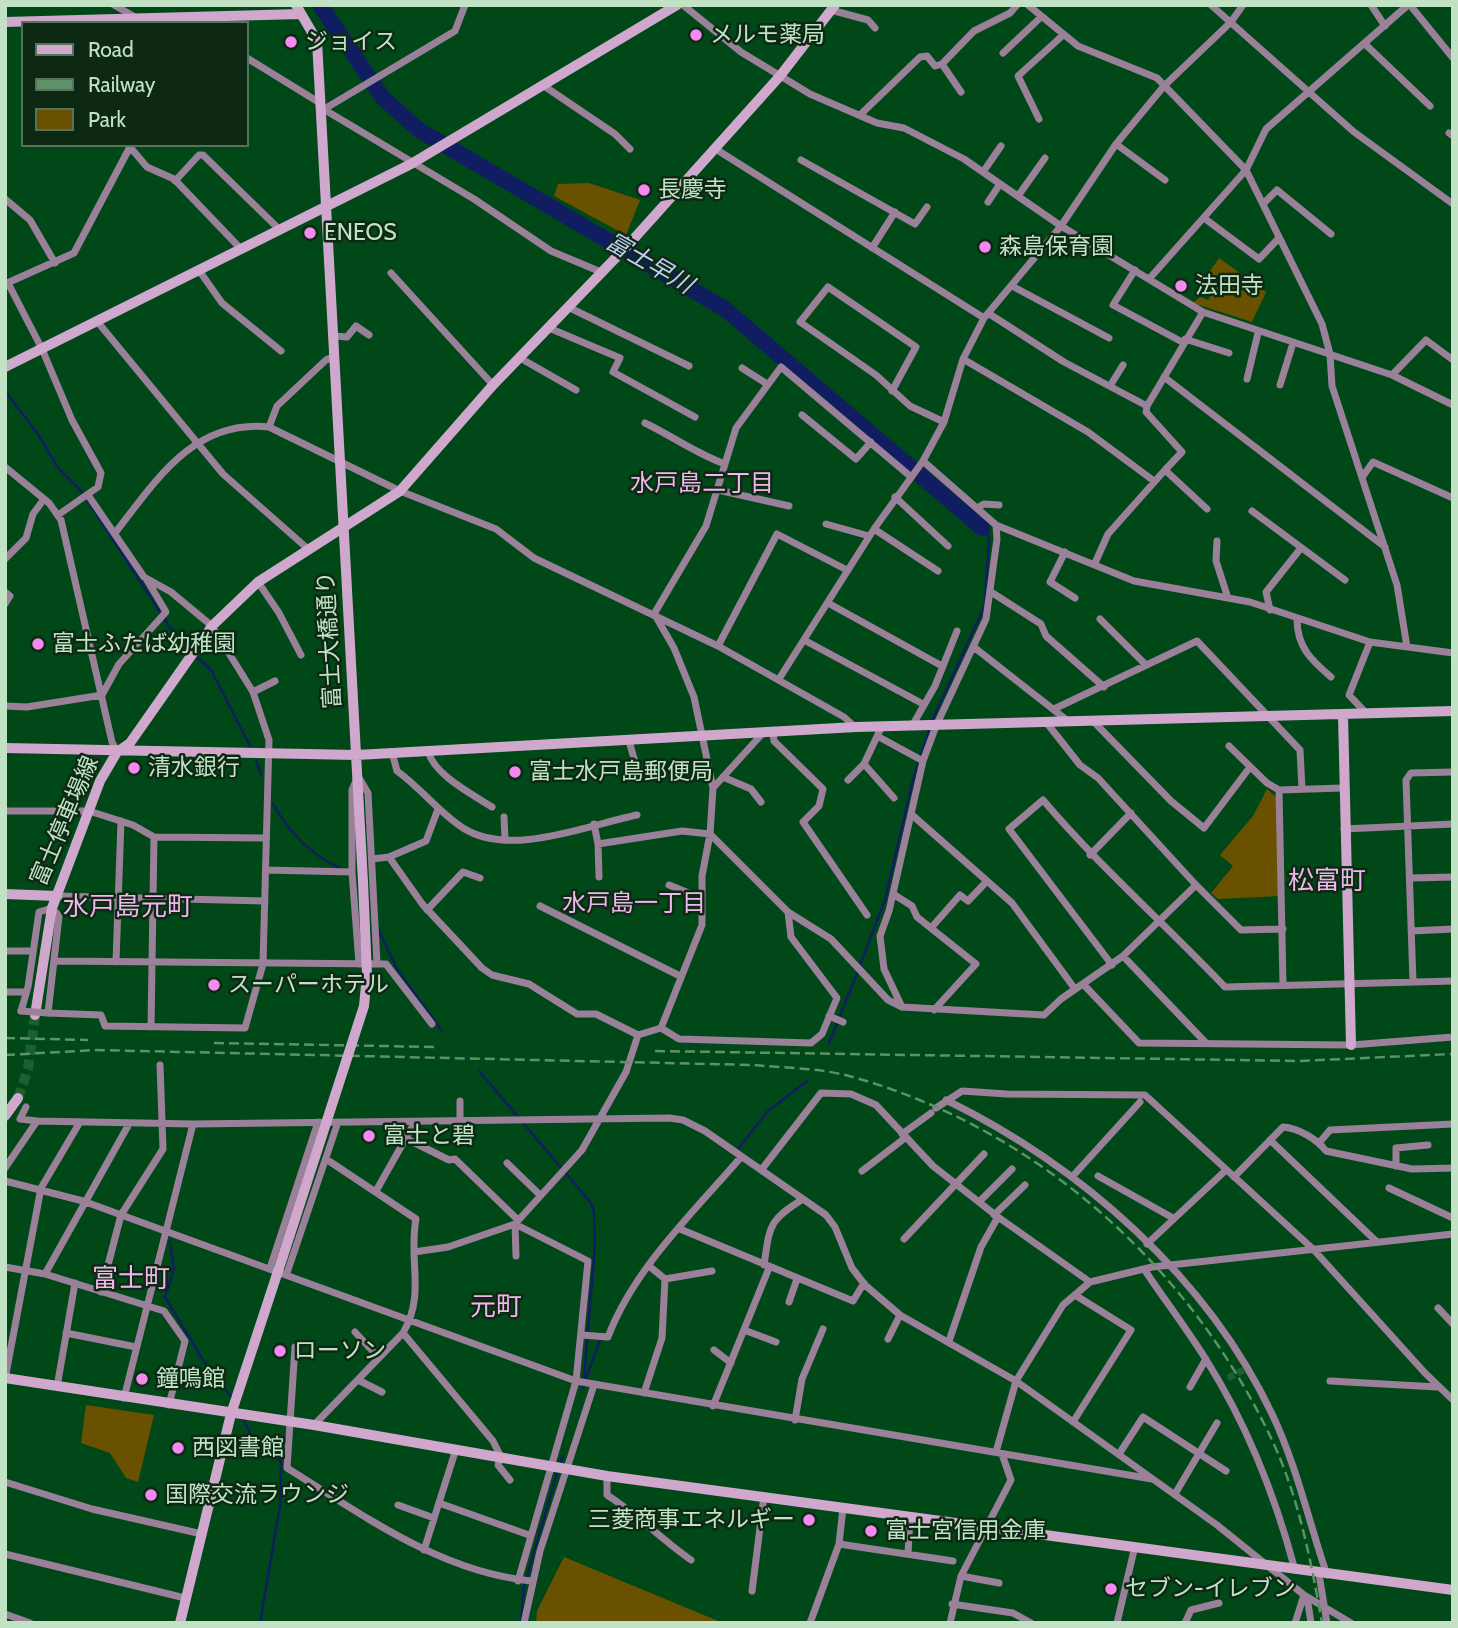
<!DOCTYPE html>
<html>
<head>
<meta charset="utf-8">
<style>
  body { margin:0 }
  #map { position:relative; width:1458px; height:1628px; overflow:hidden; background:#004817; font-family:Cabin,sans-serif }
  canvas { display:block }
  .frame { position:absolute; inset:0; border:7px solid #c2e2c5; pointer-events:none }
  .legend { position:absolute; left:21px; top:21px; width:228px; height:126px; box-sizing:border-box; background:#0d2813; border:2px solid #55725a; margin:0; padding:9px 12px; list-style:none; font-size:21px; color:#c2e2c5 }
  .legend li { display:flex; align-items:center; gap:14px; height:35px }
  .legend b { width:35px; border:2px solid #55725a }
</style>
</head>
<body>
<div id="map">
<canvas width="1458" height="1628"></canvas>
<div class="frame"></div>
<ul class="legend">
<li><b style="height:9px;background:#d0a8ce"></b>Road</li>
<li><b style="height:9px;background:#5c9169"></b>Railway</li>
<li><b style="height:19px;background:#6a5100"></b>Park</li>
</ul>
</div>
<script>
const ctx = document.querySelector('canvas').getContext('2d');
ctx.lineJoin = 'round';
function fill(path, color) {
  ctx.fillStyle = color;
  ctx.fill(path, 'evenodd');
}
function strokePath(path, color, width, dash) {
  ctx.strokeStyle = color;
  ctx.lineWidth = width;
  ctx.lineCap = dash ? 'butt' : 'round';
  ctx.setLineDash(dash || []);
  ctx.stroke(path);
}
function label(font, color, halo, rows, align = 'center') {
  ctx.font = font + ' Cabin,"Noto Sans JP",sans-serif';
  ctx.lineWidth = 5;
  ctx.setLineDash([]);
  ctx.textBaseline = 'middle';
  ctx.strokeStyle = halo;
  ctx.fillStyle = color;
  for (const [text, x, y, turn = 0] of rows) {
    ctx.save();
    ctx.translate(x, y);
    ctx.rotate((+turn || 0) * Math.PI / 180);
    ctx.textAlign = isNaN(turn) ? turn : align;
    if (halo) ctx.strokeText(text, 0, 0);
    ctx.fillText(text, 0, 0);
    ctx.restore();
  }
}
const green = new Path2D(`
  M589,183l51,17 -14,35 -72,-39 4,-12z
  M1219,258l47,34 -14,30 -59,-19 7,-6 8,3 11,-16 -11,-10z
  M1267,789l9,8 4,99 -62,3 -7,-6 22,-27 -13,-11 33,-39z
  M86,1405l68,10 -16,67 -12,-4 -16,-25 -29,-10z
  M564,1557l159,66h-187l1,-12z`);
const stream = new Path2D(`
  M5,391l33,43 20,34 24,24 95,146 13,12
  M194,654l17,16 39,76
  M932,721l53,-116 4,-68 -7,-9
  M256,761l5,13
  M273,804c16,28 38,51 67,64
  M378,929l19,40 44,61
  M860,965l25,-65 28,-120 17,-53
  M829,1043l29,-72
  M479,1071l112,132 3,9 1,33 -12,144
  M738,1149l29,-37 40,-31
  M170,1241l4,28 -9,28 38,63 29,38
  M585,1381l15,-41
  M243,1419l9,18 29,25 -1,44 -20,117
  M560,1464l3,-8
  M521,1623l3,-37 34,-116`);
const river = new Path2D(`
  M320,5l63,93 36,32 306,179 257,219`);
const streetTunnel = new Path2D(`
  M1228,1378l19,-10`);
const secondaryTunnel = new Path2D(`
  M18,1098l10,-29 7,-54`);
const street = new Path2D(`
  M114,5l21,12
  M683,5l58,47 69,42 67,29 27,5 60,31 97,67 142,86 189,63 61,30
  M1028,5l50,41 79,32 89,92 76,154 8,30 2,32 65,199 10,62
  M1211,5l143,127 99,72
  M1371,5l14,21
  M1410,5l43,53
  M831,10l37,10 7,8
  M1365,44l65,62
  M1003,53l38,-36
  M247,58l73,45
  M942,64l19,28
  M544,86l71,48 15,15
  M325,110l149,89 77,52 50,21
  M321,111l134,-80 10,-26
  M860,115l60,-58 7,-1 8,10 7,-2 32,-33 36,-18 7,-8
  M1039,119l-21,-43 44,-40
  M1449,133l4,3
  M1116,144l49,36
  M130,147l17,20 27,12 67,70
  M714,148l270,170
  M801,160l114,64 12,-17
  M983,172l18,-26
  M175,181l24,-26h4l77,75
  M1018,196l27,-38
  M5,199l25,21 25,43
  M988,202l12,-18
  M1263,204l14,-14 54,44
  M1204,218l55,41 20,-21
  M872,248l23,-36
  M198,269l24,34 59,48
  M1135,270l-22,35 71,38
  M391,273l102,112
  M1149,279l97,-109 20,-41 142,-124
  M8,283l34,66 30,71 29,53 -3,14 -40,28
  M5,284l69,-31 57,-108
  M1012,286l97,52
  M568,307l121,59
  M988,313l76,49 83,44 56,-94
  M96,320l127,154 85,75
  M549,328l71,30 -7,14 82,45
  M334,336l13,1 9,-11 13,9
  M1185,339l44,14
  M520,358l56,32
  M963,359l125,73 66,49
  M742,368l25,16
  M1392,375l34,-35 27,20
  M1164,377l221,170
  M1247,379l11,-46
  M1280,385l13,-42
  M1110,386l13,-21
  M892,391l24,-44 -88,-60 -28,35 76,53 34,31 34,16
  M1147,406l-1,6 36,40 -17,18
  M802,415l54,44 15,-17
  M645,423c27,13 52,31 80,41
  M269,427l8,-21 49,-46 9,-4
  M923,461l73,64 138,56 116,21 120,40 83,11
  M5,467l44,36 12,17 51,222 5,10
  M1363,476l10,-14 80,36
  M718,490l71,16
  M895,497l53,49
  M977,508l7,-4 15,1
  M1252,511l93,69
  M826,524l43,12
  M996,525l1,14 -11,80 -50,107 -13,35 -34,150 -9,25 4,33 18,38 142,8 17,-16 62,-43 73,-71 45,45 42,-1
  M874,529l64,42
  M115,533c40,-51 78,-114 154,-106l131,64 96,38 38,29 184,88 126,71 11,10
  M1217,541l-1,20 12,37
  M1065,552l-15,30 25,16
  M5,559l21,-21 7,-24 11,-15
  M1095,563l13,-29 57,-64 42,39
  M258,582l21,31 22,42
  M5,592l5,4 -5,8
  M991,592l50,32 5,12 58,51
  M828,603l114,63
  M1270,610l-4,-18 35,-44
  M654,614l52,-88 30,-98 45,-61 129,109
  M1100,619l46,46
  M1297,619c0,28 14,41 34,58
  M804,640l119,64
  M718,646l59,-112 70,36
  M975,648l93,73
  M779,679l95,-150 49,-68 21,-39 19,-63 21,-41 77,-92 55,-82 48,-58 67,-64 12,-17
  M253,692l22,-11
  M5,706l22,1 75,-12 17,-31 47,-52 -19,-32
  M1054,709l143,-68 103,109 2,39
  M1367,714l-18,-19 21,-53
  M1046,722l34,43 18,13 98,107
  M1094,722l77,79 33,27 46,-61
  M912,726l23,-40 22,-55
  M773,733l1,8 49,48 -4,17 -16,16 64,93
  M879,737l44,24
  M629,741l10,35
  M1229,746l38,37 12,7
  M428,751c6,24 44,43 64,56
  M392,752l5,19c24,17 41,41 66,57 47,30 125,-3 174,-13
  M864,764l30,34
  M358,776l10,17 9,170
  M723,777l28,12 10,13
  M848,780l16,-16 17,-36
  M355,783l-3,7v82l7,92
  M713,788l49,-54
  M5,811h84l44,14 21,12 112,1
  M911,814l101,89 63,86
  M504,817l1,22
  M594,824l4,20 84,-13 28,3 78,78 43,27 57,61 14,7
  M1344,829l109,-5
  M598,844l1,33
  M1090,855l41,-42
  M389,857l34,48 59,63 10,7 37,9 48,30h19l42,21
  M372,859l17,-2 37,-16 12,-32
  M266,870l86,2
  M1411,878l42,-1
  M669,885l32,13
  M893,894l19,12 5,11 59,47 -42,46
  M57,896l208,5
  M540,906l140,70
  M427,910l36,-38 17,6
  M931,928l29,-33 8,6 19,-20
  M1411,931l42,-2
  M5,951h28
  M1123,956l83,87
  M55,961l331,3 46,60
  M116,962l5,-141
  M1112,965l-103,-136 34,-29c57,67 121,123 182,187l228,-6
  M1413,982l-7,-202 5,-7 42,-1
  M1084,985l55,58 212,2 102,-8
  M1283,985l-4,-195 64,-2
  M5,992h19
  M21,1011l7,-24 11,-75 13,-4 7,8 -11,97 53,2 4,11 140,2 18,-64 6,-224 -16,-48 -41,-66 -41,-34 -27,-15 -56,-82
  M829,1016l14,6
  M151,1027l3,-190
  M661,1028l18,11 132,4 11,-9 15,-36 -46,-61 -3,-25
  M946,1100c135,66 261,177 326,314 24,50 37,108 55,161
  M460,1101v21
  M26,1107l-6,12 17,2
  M936,1108l26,-17 45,3 138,1 168,154 112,124 28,27
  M902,1134l29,-21
  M407,1139l42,21 6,-1 63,61
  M1270,1140l107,102
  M1319,1143l11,-13 123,-6
  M326,1159l90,60c-8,41 10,75 -13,114l90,108 8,16 -3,8 12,15
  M507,1163l33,32
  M1396,1166v-18l32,-3
  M5,1168l32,-47 156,3 476,-6 14,2 22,11 121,84 9,12 17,41 13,17 35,30 116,66 201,144 87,70 47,28
  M762,1169l59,-76 30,1 25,11 57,61 65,51 92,65
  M862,1171l43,-33
  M1098,1176l75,42
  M1072,1177l68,-75
  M1234,1177l49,-50c15,1 34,12 43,24l86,18 41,-1
  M5,1181l78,20 493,180 576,98
  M1389,1188l64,30
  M376,1191l39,-69
  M979,1202l33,-33
  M994,1215l31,-30
  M680,1229l173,72 11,-18
  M904,1239l80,-85
  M1147,1244l79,-74
  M414,1252l34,-5 67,-23 67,-74 44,-78 12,-37 23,-7 41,-103v-49l8,-42 3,-46 -19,-91 -20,-49 -19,-33
  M516,1256l-1,-32 73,37 -12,120 -58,200
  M764,1265c6,-40 4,-44 39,-66
  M5,1267l40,7 119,37 21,30 -16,64
  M270,1268l48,-146
  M1144,1269c20,30 42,59 61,89 42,66 70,137 90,212
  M287,1273l51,-151
  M45,1274l84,-150
  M665,1279l47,-8
  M101,1292l20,-77 42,-66 -3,-84
  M789,1302l8,-23
  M1438,1308l15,16
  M744,1330l32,12
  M355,1332l23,25
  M66,1333l70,14
  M582,1335l26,2c26,-69 86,-125 133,-180
  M888,1339l12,-24
  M949,1341l32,-94 17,-30
  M295,1347l-8,121c76,47 153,104 244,113
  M714,1350l17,13
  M5,1379l36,-191 39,-66
  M360,1381l22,11
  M1330,1381l107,6
  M57,1387l18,-104
  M1190,1387l16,-28
  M644,1393l18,-55 3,-59 -16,-13
  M124,1398l69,-274
  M713,1406l56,-138
  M795,1420l7,-41 21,-50
  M1073,1422l58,-92 -56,-35
  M314,1425l89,-92
  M996,1452l20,-71 47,-76 27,-23 62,-15 301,-33
  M1119,1454l24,-37 83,54
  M607,1476v19c30,19 54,44 84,65
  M5,1482l87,27 110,25
  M1175,1494l42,-71
  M439,1503l90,32
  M398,1505l36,13
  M839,1544l114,17
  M424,1550l32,-101
  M5,1554l180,44
  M908,1554l2,-37
  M1319,1574l8,49
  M961,1576l38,7
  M752,1591l12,-95
  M1307,1597l4,26
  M952,1604l61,9 18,10
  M5,1614l25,9
  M524,1623l16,-72 54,-166
  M810,1623l29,-79 4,-36
  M950,1623l11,-47 50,-96 -9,-26
  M1117,1623l18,-77
  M1185,1623l6,-13 28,-7
  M1295,1623l9,-28`);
const secondary = new Path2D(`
  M296,5l21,36 46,841
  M5,22l296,-8
  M5,367l406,-203 266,-159
  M1343,715l8,330
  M5,748l352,7 499,-28 597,-16
  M5,894l52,2
  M35,1015l17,-107 48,-127 17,-29 13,-9 82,-117 46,-44 142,-91 93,-106 137,-142 150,-167 55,-71
  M5,1116l13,-18
  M5,1378l309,47 293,51 846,114
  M180,1623l51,-209 52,-158`);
const rail = new Path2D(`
  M5,1038l83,2
  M214,1043l224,4
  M655,1051l644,10 154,-7
  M5,1055l91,-5 658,15c31,3 65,3 95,11 187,51 341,190 423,364 27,58 39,121 50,183`);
const streetBridge = new Path2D(`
  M21,1011l27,2`);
const secondaryBridge = new Path2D(`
  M283,1256l81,-250 3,-31 -4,-93`);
const markers = [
  [696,35,7,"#f489f0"],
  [291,42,7,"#f489f0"],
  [644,190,7,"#f489f0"],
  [310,233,7,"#f489f0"],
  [985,247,7,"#f489f0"],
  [1181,286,7,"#f489f0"],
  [38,644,7,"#f489f0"],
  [134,768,7,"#f489f0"],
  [515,772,7,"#f489f0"],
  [214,985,7,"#f489f0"],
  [369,1136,7,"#f489f0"],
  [280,1351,7,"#f489f0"],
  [142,1379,7,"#f489f0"],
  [178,1448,7,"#f489f0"],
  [151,1495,7,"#f489f0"],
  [809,1520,7,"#f489f0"],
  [871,1531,7,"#f489f0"],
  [1111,1589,7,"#f489f0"]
];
const poiNames = [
  ["メルモ薬局",710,35],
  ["ジョイス",305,42],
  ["長慶寺",658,190],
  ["ENEOS",324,233],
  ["森島保育園",999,247],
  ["法田寺",1195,286],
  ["富士ふたば幼稚園",52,644],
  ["清水銀行",148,768],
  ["富士水戸島郵便局",529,772],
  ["スーパーホテル",228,985],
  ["富士と碧",383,1136],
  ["ローソン",294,1351],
  ["鐘鳴館",156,1379],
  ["西図書館",192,1448],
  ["国際交流ラウンジ",165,1495],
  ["三菱商事エネルギー",795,1520,"right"],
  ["富士宮信用金庫",885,1531],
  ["セブン-イレブン",1125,1589]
];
const streetNames = [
  ["富士大橋通り",330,640,-93],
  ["富士停車場線",65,821,-67]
];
const waterNames = [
  ["富士早川",649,264,30]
];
const neighbourhoodNames = [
  ["水戸島二丁目",702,484],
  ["水戸島一丁目",634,904]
];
const quarterNames = [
  ["松富町",1327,881],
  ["水戸島元町",128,907],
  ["富士町",131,1279],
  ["元町",496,1307]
];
fill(green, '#6a5100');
strokePath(stream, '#101e61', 2.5);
strokePath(river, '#101e61', 16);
strokePath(streetTunnel, '#1d5f31', 7, [7, 3.5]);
strokePath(secondaryTunnel, '#1d5f31', 10, [10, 5]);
strokePath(street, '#9a8199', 7);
strokePath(secondary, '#d0a8ce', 10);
strokePath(rail, '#5c9169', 2.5, [10, 5]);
strokePath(streetBridge, '#9a8199', 7);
strokePath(secondaryBridge, '#d0a8ce', 10);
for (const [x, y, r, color] of markers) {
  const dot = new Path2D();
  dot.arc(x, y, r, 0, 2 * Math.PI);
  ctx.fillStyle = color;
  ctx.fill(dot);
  strokePath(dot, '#0d2813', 2.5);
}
label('23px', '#c2e2c5', '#0d2813', poiNames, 'left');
label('23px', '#c2e2c5', '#0d2813', streetNames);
label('italic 24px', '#becef7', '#0d2813', waterNames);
label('24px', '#f1b6ee', '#0d2813', neighbourhoodNames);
label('26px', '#f1b6ee', '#0d2813', quarterNames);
</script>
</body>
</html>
